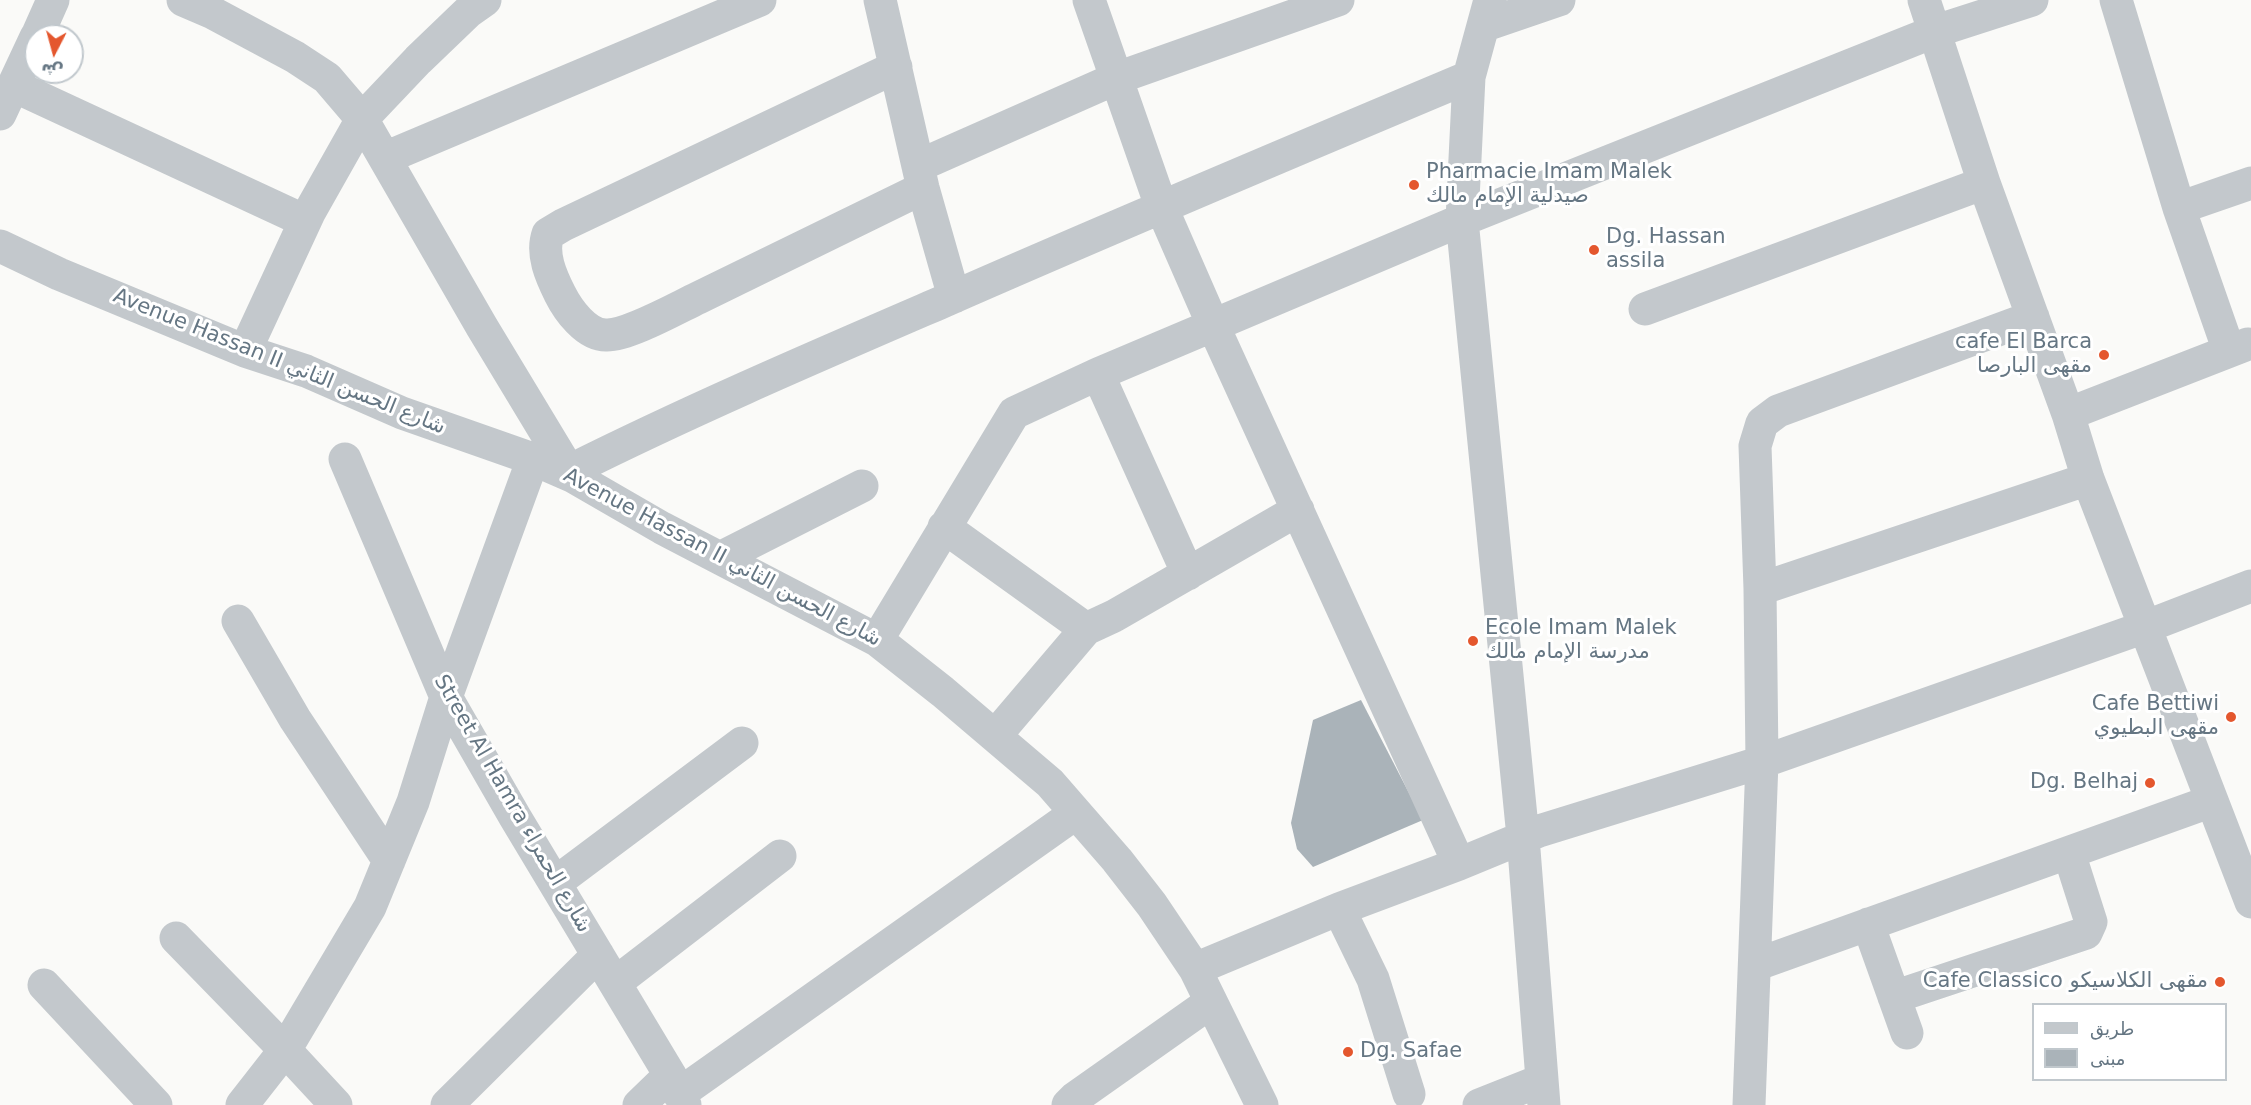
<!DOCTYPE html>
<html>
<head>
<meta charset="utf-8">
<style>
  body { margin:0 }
  #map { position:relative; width:2251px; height:1105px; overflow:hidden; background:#fafaf8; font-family:"DejaVu Sans","Noto Sans Arabic",sans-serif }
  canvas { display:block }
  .legend { position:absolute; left:2032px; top:1003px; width:195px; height:78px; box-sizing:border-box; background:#fff; border:2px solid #c1c8cd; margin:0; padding:8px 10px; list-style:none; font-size:18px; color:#657683 }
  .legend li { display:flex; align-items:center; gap:12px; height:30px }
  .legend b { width:30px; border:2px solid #c1c8cd }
  .north { position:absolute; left:24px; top:24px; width:60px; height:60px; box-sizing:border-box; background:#fff; border:2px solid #c1c8cd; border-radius:50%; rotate:186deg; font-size:16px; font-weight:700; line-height:24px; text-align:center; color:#657683 }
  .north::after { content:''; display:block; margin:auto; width:21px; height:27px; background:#e4572e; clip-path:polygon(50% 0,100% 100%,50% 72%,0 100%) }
</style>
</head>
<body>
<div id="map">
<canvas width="2251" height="1105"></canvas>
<ul class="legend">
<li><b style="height:8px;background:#c3c8cc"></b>طريق</li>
<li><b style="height:16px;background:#aab3b9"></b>مبنى</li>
</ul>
<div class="north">ش</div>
</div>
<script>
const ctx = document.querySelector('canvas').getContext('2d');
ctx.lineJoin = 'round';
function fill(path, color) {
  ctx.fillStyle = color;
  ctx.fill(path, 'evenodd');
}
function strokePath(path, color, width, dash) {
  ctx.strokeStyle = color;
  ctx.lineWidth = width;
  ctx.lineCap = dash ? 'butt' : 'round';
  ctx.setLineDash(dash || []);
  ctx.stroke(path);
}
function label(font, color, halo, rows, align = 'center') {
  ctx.font = font + ' "DejaVu Sans","Noto Sans Arabic",sans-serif';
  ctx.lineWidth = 6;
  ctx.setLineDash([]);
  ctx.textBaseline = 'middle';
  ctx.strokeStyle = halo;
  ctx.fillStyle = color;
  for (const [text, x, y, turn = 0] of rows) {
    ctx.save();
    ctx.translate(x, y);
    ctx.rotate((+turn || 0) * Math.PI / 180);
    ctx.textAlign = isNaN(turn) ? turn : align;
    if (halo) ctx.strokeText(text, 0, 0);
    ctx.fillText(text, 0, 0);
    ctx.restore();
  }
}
const building = new Path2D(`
  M1361,700l62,120 -110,47 -16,-18 -6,-26 22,-103z`);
const minor = new Path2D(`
  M183,0l28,12 84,45 32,21 35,41 120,208 90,149
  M880,0l43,188 31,109
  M1089,0l72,206 52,119 246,539
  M1490,0l-21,77 -7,143 61,617 21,268
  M1924,0l60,183 84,231 20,65 163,423
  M2116,0l63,208 50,143
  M1483,26l76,-26
  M37,36l16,-36
  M896,67l-333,158 -15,9c-7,20 3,42 12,60 8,16 26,41 46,41 21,1 71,-27 92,-37 75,-36 150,-73 225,-110
  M14,86l291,135
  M0,114l36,-77
  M385,158l375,-158
  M918,166l199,-88 221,-78
  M2179,208l72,-25
  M0,246l59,28 186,77 61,20 96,42 131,46 39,17 90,52 215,112 66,52 107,91 67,77 35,45 43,64 67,136
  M1645,309l339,-126
  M245,351l64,-138 53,-94 56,-59 50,-48 17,-12
  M1098,374l90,200
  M2068,414l180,-70
  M345,459l101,238 69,120 155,258 15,30
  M569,471c122,-61 248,-115 373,-169 175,-77 351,-151 527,-225
  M944,527l142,102
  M720,558l142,-72
  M1760,589l328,-110
  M238,621l57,98 94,142
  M877,640l137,-227 84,-39 364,-154 474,-189 96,-31
  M995,736l91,-107 28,-13 184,-106
  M555,883l187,-140
  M1339,909l34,70 36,115
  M1868,924l39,109
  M176,938l109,112 51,55
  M1755,965l457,-164
  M1195,969l144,-60 120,-45 80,-33 223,-69 383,-135 106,-41
  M615,983l165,-127
  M44,985l112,120
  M1894,997l192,-64 5,-11 -22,-69
  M679,1094l397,-281
  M242,1105l43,-55 85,-143 43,-105 33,-105 87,-238
  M447,1105l151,-150
  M639,1105l31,-30
  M1068,1105l7,-7 136,-96
  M1479,1105l63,-25
  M1749,1105l13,-343 -2,-173 -5,-143 7,-23 16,-12 255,-94`);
const markers = [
  [1414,185,6,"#e4572e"],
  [1594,250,6,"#e4572e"],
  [2104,355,6,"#e4572e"],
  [1473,641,6,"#e4572e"],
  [2231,717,6,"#e4572e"],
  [2150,783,6,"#e4572e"],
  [2220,982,6,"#e4572e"],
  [1348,1052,6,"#e4572e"]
];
const poiNames = [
  ["Pharmacie Imam Malek",1426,173],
  ["صيدلية الإمام مالك",1426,197],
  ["Dg. Hassan",1606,238],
  ["assila",1606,262],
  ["cafe El Barca",2092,343,"right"],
  ["مقهى البارصا",2092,367,"right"],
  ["Ecole Imam Malek",1485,629],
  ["مدرسة الإمام مالك",1485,653],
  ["Cafe Bettiwi",2219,705,"right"],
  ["مقهى البطيوي",2219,729,"right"],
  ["Dg. Belhaj",2138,783,"right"],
  ["Cafe Classico مقهى الكلاسيكو",2208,982,"right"],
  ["Dg. Safae",1360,1052]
];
const streetNames = [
  ["Avenue Hassan II شارع الحسن الثاني",279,362,22],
  ["Avenue Hassan II شارع الحسن الثاني",722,558,28],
  ["Street Al Hamra شارع الحمراء",512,804,60]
];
fill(building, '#aab3b9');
strokePath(minor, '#c3c8cc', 33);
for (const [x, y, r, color] of markers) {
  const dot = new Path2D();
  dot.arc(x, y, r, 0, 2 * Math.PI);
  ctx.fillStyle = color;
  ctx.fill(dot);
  strokePath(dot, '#fff', 2);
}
label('21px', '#657683', '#fff', poiNames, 'left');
label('21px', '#657683', '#fff', streetNames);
</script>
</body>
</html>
